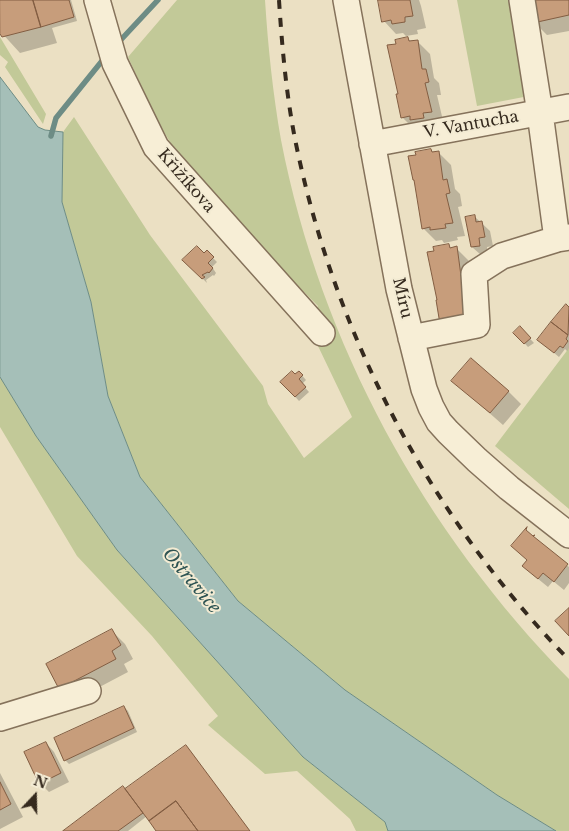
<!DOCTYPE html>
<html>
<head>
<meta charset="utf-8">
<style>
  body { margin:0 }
  #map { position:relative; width:569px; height:831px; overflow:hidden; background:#ebe0c3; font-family:"Libre Baskerville",serif }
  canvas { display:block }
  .north { position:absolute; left:10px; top:771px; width:50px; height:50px; -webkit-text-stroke:4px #f3ebd3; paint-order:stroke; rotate:21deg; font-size:14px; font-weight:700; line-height:20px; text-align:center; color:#352a1e }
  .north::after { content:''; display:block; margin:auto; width:18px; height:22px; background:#352a1e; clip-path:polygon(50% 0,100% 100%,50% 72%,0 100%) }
</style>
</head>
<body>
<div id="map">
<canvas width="569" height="831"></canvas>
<div class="north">N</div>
</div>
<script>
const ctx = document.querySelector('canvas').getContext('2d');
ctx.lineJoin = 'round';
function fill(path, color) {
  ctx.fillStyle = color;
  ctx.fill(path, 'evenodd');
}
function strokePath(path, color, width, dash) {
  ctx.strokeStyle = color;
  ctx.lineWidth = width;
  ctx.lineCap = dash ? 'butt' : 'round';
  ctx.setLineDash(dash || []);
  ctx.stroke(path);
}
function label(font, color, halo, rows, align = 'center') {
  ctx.font = font + ' "Libre Baskerville",serif';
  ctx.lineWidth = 4;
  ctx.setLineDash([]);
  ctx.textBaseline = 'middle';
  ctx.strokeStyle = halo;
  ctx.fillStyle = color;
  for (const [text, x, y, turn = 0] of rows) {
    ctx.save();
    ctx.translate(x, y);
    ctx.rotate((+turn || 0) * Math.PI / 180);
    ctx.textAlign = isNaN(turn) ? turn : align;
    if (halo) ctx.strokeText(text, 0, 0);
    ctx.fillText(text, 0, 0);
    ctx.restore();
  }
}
const green = new Path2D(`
  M177,0h88c3,47 8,94 16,140 40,205 143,391 288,539v152h-13l-59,-36 -152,-105 -107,-89 -98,-124 -32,-81 -17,-94 -29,-100 1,-70 11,-15 76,118 113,151 5,18 36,54 48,-41 -45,-94 11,-17 -125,-125 -36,-61 -29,-63z
  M457,0h59l18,95 -57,11z
  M0,37l46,77 -3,10 -38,-57 3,-5 -8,-7z
  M569,348v161l-74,-63z
  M0,377l36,59 81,114 186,207 82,65 3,9h-32l-6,-12 -53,-48 -32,3 -57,-49 10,-9 -66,-80 -75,-80 -77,-129z`);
const water = new Path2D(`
  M0,77l38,50 7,3 18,2 -1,70 29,100 17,94 32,81 98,124 107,89 152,105 59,36h-168l-3,-9 -82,-65 -186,-207 -81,-114 -36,-59z`);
const shadow = new Path2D(`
  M0,0h71l6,21 -25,7 5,15 -37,10 -20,-22z
  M380,0h39l2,6 5,22 -9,2 1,4 -12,2 -3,-3 -7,1 -12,-13z
  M569,0v31l-22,4 -13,-13z
  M408,39l3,3 6,-1 13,13 4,24 5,5 2,12h-4l7,30 -29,5 -13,-13 -3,-22 -2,-50z
  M431,150l2,3 5,-1 13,13 4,24 5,5 2,12 -4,1 7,29 -8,1 1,3 -14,3 -2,-3 -6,1 -13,-13z
  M474,216l16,15 3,15 -6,1 1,7 -7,1 -9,-8z
  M449,246l2,3 5,-1 13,13 14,70 -48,-79z
  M207,252l10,10 -5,5 4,6 -2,3 -1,-1 -7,5 1,3 -23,-23 20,-6z
  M566,306l3,3v39l-2,3 -2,-2 -6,8 -16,-13z
  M520,328l14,15 -6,4 -13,-14z
  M299,372l7,8 -4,4 7,8 -10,9 -17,-19z
  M453,381l55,10 13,13 -18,21z
  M525,531l44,36v16l-5,7 -11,-9 -5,6 -16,-13z
  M112,631l13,13 8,15 -9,5 4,8 -55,29 -13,-13z
  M124,707l4,4 9,21 -68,32 -4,-4z
  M46,743l8,9 15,30 -20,10 -9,-9z
  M0,773l23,44 -23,12z
  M126,791l124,40h-92l-11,-15 -19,15h-63z`);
const stream = new Path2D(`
  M117,44l41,-44
  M51,136l5,-18 50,-62`);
const building = new Path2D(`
  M0,0h33l8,27 -39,10 -2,-3z
  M33,0h36l5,17 -33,10z
  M378,0h32l3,16 -8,1v5l-13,2 -1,-4 -9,2z
  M527,0h42v15l-36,8z
  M408,37l1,4 9,-1 4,29h4l3,13 -4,1 7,29 -9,1 1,5 -14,2v-4l-9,2 -5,-24h2l-11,-49 9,-1 -1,-4z
  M431,149l1,3 7,-1 4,29 4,-1 3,14 -4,1 7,29 -8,1 1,4 -16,2v-3l-8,2 -8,-49h-1l-5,-24 8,-1 -1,-3z
  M475,215l1,7 6,-1 3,16 -6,1 1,8 -9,1 -6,-30z
  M449,244l1,4 7,-2 4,30 4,-1 6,44 -31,5 -4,-24h1l-10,-48 7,-1 -1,-4z
  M197,246l7,7 3,-3 7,7 -6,6 5,5 -4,5 -1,-1 -6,3 3,2 -3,2 -20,-19z
  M566,304l3,3 -1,28 -17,-13z
  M551,322l17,13 -2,4 2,2 -5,7 -3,-2 -6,7 -17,-13z
  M520,326l11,12 -7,6 -11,-11z
  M471,358l38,33 -19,22 -39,-32z
  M292,371l3,3 4,-3 4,4 -4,4 7,8 -11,10 -15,-15z
  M527,527l-1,3 7,6 2,-1 -2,1 35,28 -14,18 -11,-9 -5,6 -16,-13 5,-6 -16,-14z
  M569,608v28l-14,-15z
  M112,629l9,16 -9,6 4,8 -57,30 -13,-25z
  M124,706l10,22 -70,33 -10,-23z
  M46,742l15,31 -22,11 -15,-32z
  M186,745l64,86h-52l-22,-30 -27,20 -24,-32z
  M0,782l11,22 -11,6z
  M123,786l20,27 -25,18h-55z
  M176,801l22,30h-42l-7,-10z`);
const minor = new Path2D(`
  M97,0l18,63 41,84 166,186
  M346,0l53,289 25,100 7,18 8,15 9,10 29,28 32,28 60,47
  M522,0l18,113 17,126
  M372,144l197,-37
  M411,338l66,-13 -3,-51 28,-18 55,-17 12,-2
  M0,718l88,-27`);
const rail = new Path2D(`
  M279,0c3,46 7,93 16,139 39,195 135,378 274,521`);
const streetNames = [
  ["V. Vantucha",471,125,-10],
  ["Křižíkova",186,181,49],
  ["Míru",402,298,77]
];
const waterNames = [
  ["Ostravice",191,581,50]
];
fill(green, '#c2c998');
fill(water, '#a5bfb8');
strokePath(water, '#6d8c85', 1);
fill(shadow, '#0003');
strokePath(stream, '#6d8c85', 5.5);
fill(building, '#c79d7b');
strokePath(building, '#825d42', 1);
strokePath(minor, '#85725b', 28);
strokePath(minor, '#f7eed6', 25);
strokePath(rail, '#352a1e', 4, [9, 9]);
label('16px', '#352a1e', '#f3ebd3', streetNames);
label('italic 18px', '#2e5453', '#f3ebd3', waterNames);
</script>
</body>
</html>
